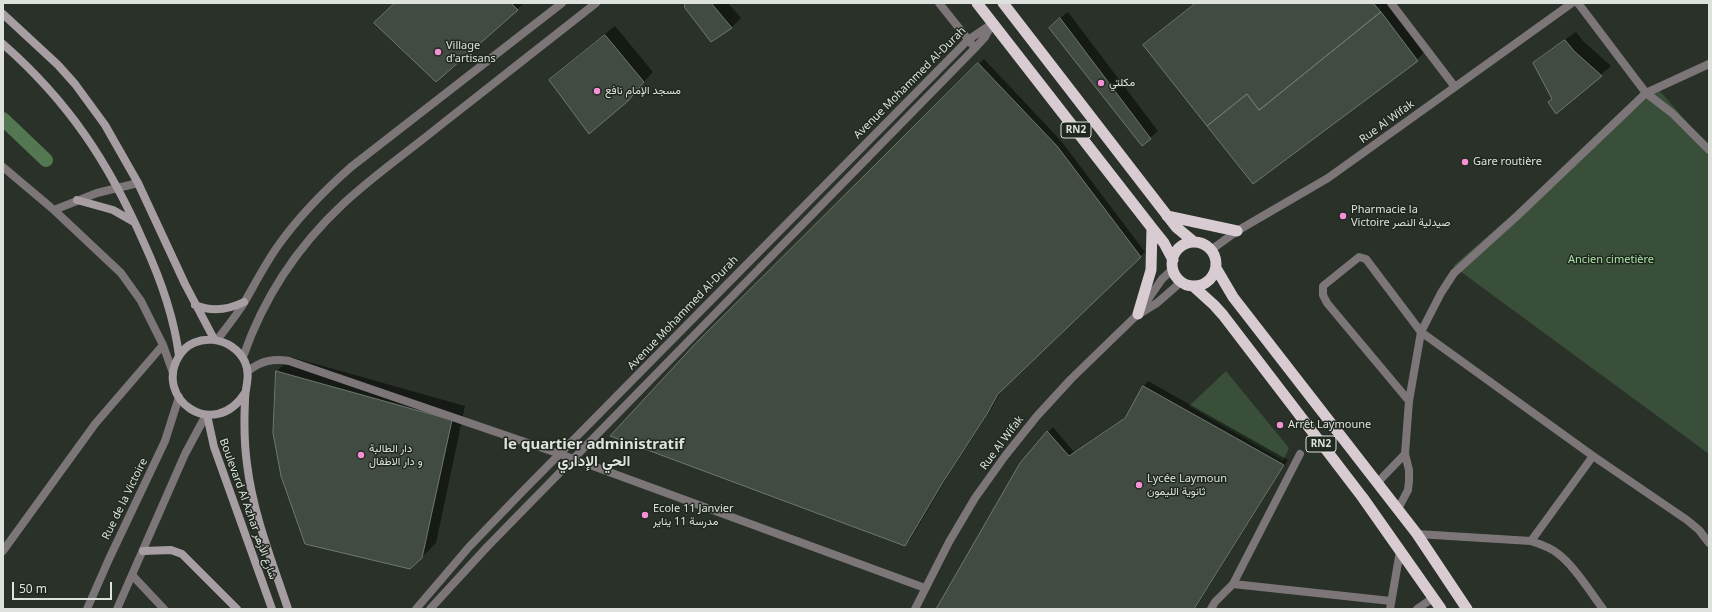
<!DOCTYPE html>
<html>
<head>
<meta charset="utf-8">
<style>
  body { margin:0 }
  #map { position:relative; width:1712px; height:612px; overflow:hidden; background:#293129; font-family:"Noto Sans",sans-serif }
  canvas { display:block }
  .frame { position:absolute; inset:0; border:4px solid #dde2dc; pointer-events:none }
  .scale { position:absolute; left:12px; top:582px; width:100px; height:18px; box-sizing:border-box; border:2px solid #dde2dc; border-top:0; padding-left:5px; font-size:12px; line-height:14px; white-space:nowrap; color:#dde2dc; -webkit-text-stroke:3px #20281f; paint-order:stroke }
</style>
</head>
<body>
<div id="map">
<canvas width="1712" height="612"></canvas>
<div class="frame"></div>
<div class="scale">50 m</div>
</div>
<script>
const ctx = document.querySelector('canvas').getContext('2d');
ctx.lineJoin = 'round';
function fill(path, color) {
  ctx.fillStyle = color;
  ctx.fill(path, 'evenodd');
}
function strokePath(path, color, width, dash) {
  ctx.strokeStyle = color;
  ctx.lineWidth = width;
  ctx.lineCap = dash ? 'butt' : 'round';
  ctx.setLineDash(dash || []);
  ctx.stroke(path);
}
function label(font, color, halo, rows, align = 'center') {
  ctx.font = font + ' "Noto Sans",Vazirmatn,sans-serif';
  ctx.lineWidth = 3;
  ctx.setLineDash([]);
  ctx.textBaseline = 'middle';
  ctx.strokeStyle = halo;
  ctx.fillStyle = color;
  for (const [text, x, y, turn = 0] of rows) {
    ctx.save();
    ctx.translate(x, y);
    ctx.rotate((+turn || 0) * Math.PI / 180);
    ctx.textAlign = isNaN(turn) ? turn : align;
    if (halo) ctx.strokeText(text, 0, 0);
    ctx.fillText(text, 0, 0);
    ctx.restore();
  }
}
const green = new Path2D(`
  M1658,89l51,58v307l-256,-188z
  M1226,371l63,77 -6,13 -94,-55z`);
const shadow = new Path2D(`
  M396,3h128l-88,78z
  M686,3h42l13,15 -10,10z
  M1195,3h195l36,47 -9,10 -273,-15 10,-9z
  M1068,12l90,119 -16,14 -84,-125z
  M615,26l38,46 -26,28 -77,-20 10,-10z
  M1576,32l7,9 28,25 -55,47 -3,-14 -19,-35 10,-10z
  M984,59l78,83 83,110 -143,137 -10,19 -44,68 -38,64 -5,4 -209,-199z
  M291,357l174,49 -29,137 -14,14 -148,-124 3,-62z
  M1148,381l140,79 -93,149h-258l84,-146 27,-31 5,-5 21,25 54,-37 16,-29z`);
const canal = new Path2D(`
  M3,119l43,41`);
const building = new Path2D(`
  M395,3h116l7,7 -82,72 -62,-59z
  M685,3h26l21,25 -21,14 -26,-34z
  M1196,3h177l8,9 -122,98 -12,-16 -40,32 -64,-81z
  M1381,12l37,49 -165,123 -46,-58 40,-32 12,16z
  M1060,18l91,121 -9,7 -93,-118z
  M605,35l39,47 -16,19 -39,33 -40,-54z
  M1565,40l9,11 28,25 -46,38 -8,-12 4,-3 -19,-36z
  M978,63l79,83 84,111 -143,137 -11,20 -44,68 -38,64 -295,-110 85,-92z
  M276,371l176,49 -30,138 -12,11 -105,-25 -24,-68 -8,-43z
  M1143,386l141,79 -90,144h-258l84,-146 27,-32 22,25 56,-38z`);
const minor = new Path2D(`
  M939,3l36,45
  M1578,3l68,90 26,20 37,37
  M3,167l51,43 67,63 20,28 22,44 10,28
  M54,210l43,-17 41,-10
  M217,340c9,-12 19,-24 27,-37 12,-21 22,-41 36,-60 21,-29 45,-53 71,-76l211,-164
  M243,357c20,-58 55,-111 100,-153 31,-29 66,-53 99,-80 51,-40 103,-81 154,-121
  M248,371c13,-10 25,-13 41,-10l271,93 365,134
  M1409,401l-82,-98 -4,-8v-9l36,-29 7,2 55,73 172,124 94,64 12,10 10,13
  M1377,483l28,-29
  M1398,509l10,-19 1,-9v-11l-4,-16 4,-53 12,-69 20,-39 13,-20 63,-57 129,-123 63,-29
  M1417,534l114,7c9,3 19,6 26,12 16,11 34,40 46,56
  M1531,541l62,-85
  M3,551l92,-127 68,-79
  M132,575l32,34
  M1233,584l158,17
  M87,609l22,-50 56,-118 14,-44
  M117,609l68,-155 21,-39
  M1211,609l4,-7 18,-18 67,-130`);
const tertiary = new Path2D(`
  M1391,3l64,84
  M1211,250l26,-19 91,-53 244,-175
  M1139,314l18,-11 24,-21
  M416,609l53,-62 51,-53 448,-454 25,-17
  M430,609l57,-62 488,-499 10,-11 7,-13
  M915,609l34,-67 26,-44 30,-42 32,-40 34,-37 67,-65 24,-35 11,-10
  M1390,609l10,-58
  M1417,609l16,-11`);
const secondary = new Path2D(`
  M3,14l55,51 17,19 30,41 33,58 47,101 29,55
  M3,44c66,58 106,119 141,199 17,37 30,73 35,113
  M77,200l36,10 21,12
  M195,305c17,7 33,5 49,-3
  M245,393c-31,49 -92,6 -66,-37 15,-25 54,-20 66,6 6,14 0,25 0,38 -1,22 -1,43 2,64 6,50 25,97 41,145
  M207,415l7,32 58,162
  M143,551l28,-1 11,4 55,55`);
const trunk = new Path2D(`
  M977,3l175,225 12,15 9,17
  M1003,3l173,224 18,15
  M1167,216l70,15
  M1172 264a22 22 0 1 1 44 0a22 22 0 1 1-44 0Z
  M1216,268l17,29 184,237 50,75
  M1193,286l21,19 9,10 140,183 78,111
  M1138,314l13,-44 1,-42`);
const markers = [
  [438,52,4,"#f491d4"],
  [1101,83,4,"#f491d4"],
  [597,91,4,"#f491d4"],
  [1465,162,4,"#f491d4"],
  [1343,216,4,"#f491d4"],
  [1280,425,4,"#f491d4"],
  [361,455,4,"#f491d4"],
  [1139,485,4,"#f491d4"],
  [645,515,4,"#f491d4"]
];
const shields = [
  [1076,130,30],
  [1321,444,30]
];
const shieldNames = [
  ["RN2",1076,130],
  ["RN2",1321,444]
];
const poiNames = [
  ["Village",446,46],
  ["d'artisans",446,59],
  ["مكلتي",1109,83],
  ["مسجد الإمام نافع",605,91],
  ["Gare routière",1473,162],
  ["Pharmacie la",1351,210],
  ["Victoire صيدلية النصر",1351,223],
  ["Arrêt Laymoune",1288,425],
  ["دار الطالبة",369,449],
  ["و دار الاطفال",369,462],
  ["Lycée Laymoun",1147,479],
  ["ثانوية الليمون",1147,492],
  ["Ecole 11 Janvier",653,509],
  ["مدرسة 11 يناير",653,522]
];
const streetNames = [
  ["Avenue Mohammed Al-Durah",910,83,-45],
  ["Rue Al Wifak",1387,122,-36],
  ["Avenue Mohammed Al-Durah",683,313,-46],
  ["Rue Al Wifak",1002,443,-53],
  ["Rue de la Victoire",125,499,-64],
  ["Boulevard Al Azhar شارع الأزهر",248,509,70]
];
const parkNames = [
  ["Ancien cimetière",1611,260]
];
const districtNames = [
  ["le quartier administratif",594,445],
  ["الحي الإداري",594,462]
];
fill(green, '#3a4f39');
fill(shadow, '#0007');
strokePath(canal, '#537751', 14);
fill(building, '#424b41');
strokePath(building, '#6e786d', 1);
strokePath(minor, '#7c7679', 8);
strokePath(tertiary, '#7c7679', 8);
strokePath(secondary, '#a79ea3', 8);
strokePath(trunk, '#d8cbd2', 11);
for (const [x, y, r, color] of markers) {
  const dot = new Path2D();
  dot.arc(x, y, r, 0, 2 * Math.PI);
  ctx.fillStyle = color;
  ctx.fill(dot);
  strokePath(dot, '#20281f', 1.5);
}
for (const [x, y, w] of shields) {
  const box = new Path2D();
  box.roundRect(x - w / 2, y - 8, w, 16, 3);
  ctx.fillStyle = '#20281f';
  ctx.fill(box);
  strokePath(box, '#dde2dc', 1);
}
label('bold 10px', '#dde2dc', null, shieldNames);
label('11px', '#dde2dc', '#20281f', poiNames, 'left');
label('11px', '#dde2dc', '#20281f', streetNames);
label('11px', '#a7e1a4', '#20281f', parkNames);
label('bold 15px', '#dde2dc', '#20281f', districtNames);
</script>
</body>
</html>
